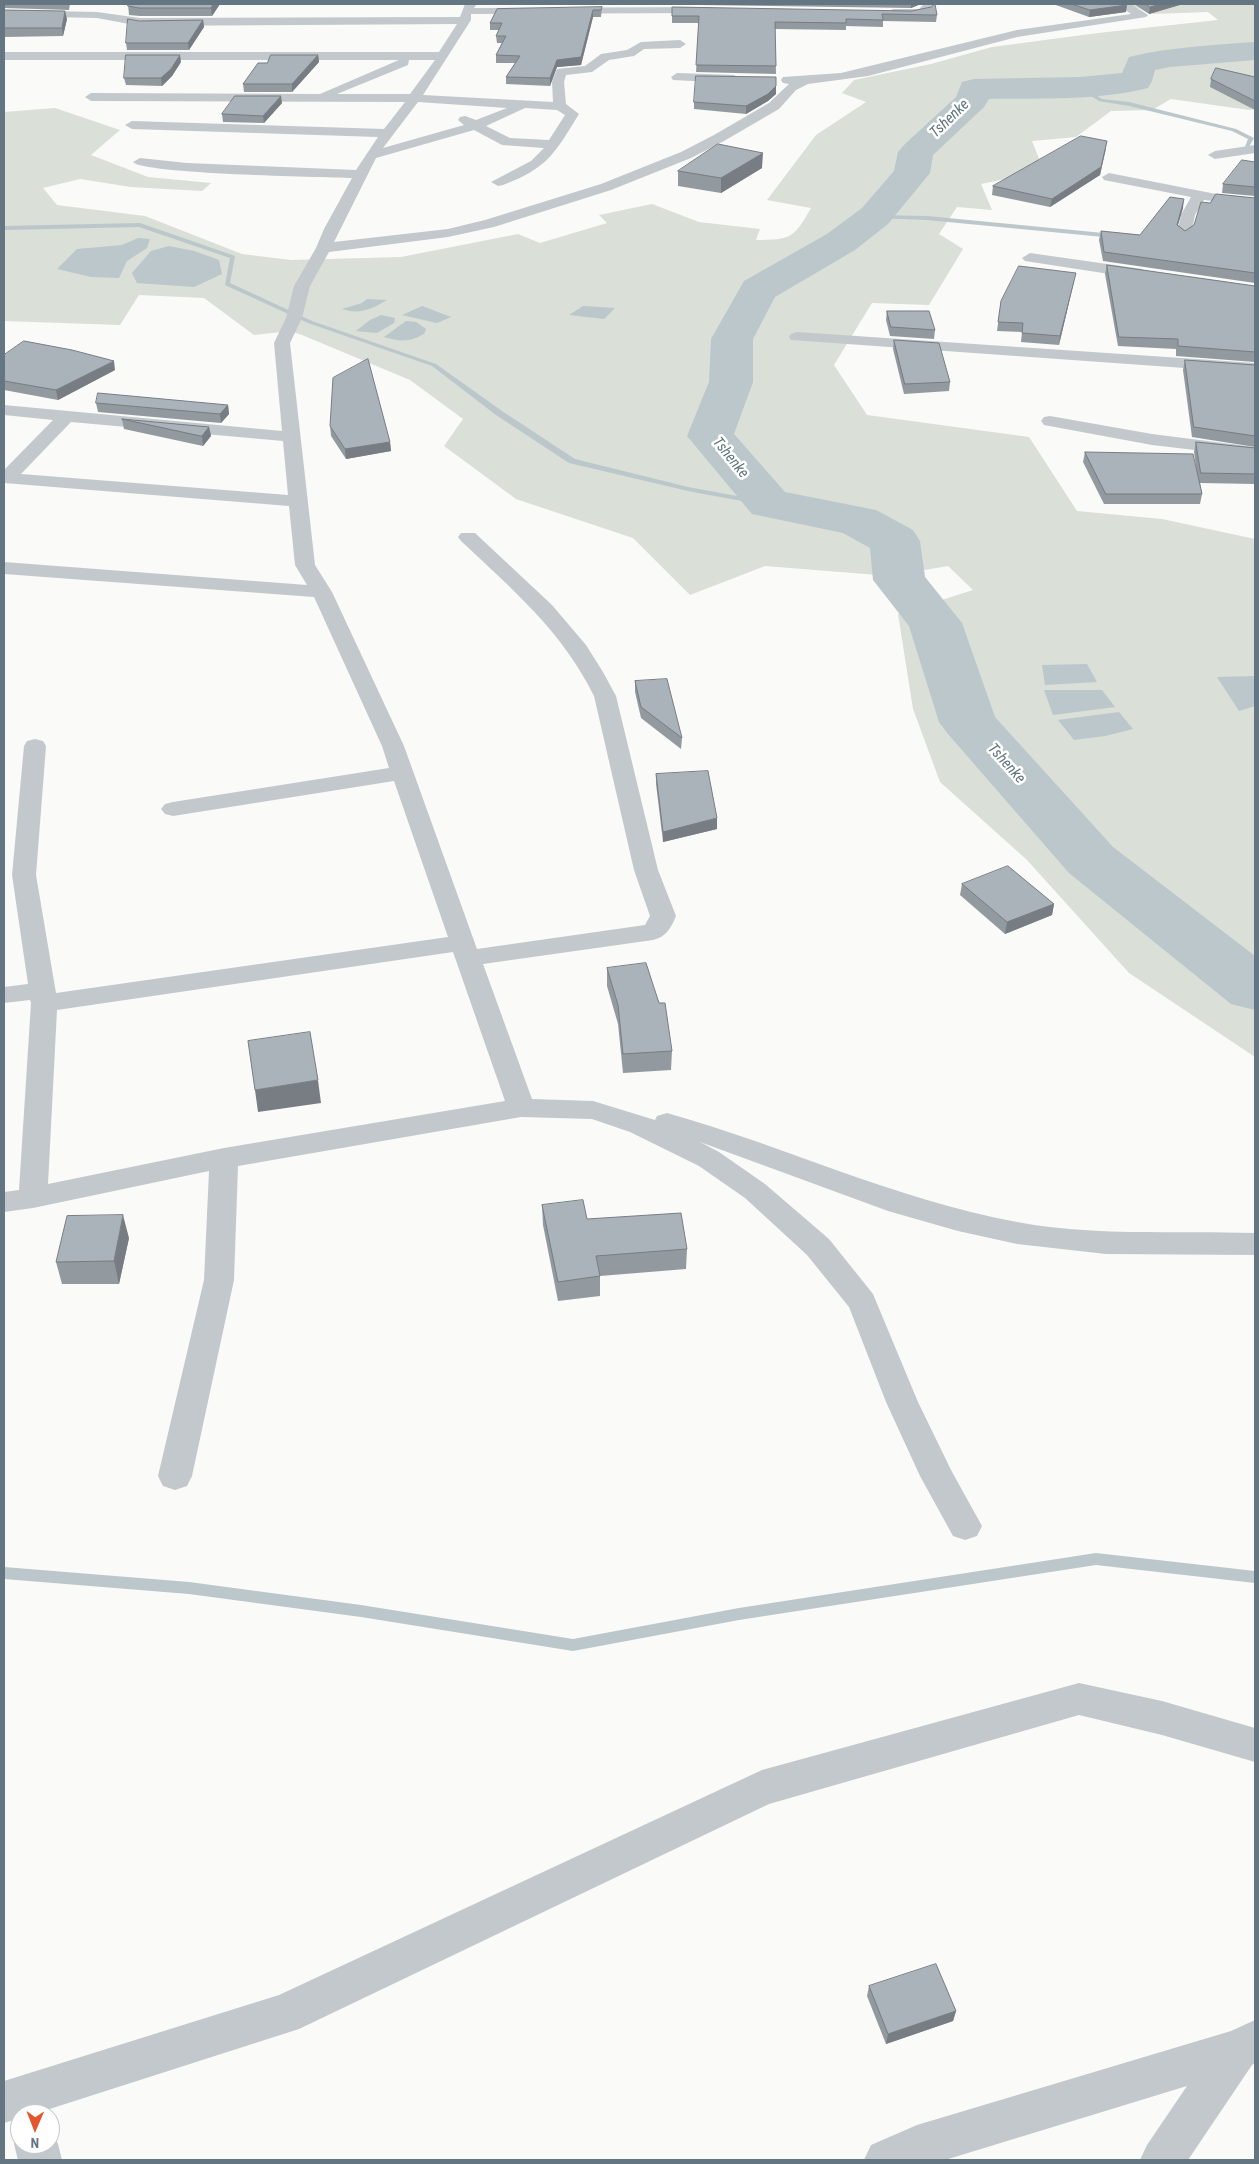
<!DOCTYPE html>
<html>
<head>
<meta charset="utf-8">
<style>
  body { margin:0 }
  #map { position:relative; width:1259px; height:2164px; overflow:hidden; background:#fafaf8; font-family:"Roboto Condensed",sans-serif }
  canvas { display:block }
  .frame { position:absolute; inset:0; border:5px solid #657683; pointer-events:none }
  .north { position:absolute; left:10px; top:2104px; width:50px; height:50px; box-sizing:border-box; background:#fff; border:1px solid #c1c8cd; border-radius:50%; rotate:181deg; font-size:14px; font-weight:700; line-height:20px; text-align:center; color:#657683 }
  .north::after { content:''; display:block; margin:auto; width:18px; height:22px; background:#e4572e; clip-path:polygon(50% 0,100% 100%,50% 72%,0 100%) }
</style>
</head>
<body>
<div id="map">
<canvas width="1259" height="2164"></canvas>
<div class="frame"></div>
<div class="north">N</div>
</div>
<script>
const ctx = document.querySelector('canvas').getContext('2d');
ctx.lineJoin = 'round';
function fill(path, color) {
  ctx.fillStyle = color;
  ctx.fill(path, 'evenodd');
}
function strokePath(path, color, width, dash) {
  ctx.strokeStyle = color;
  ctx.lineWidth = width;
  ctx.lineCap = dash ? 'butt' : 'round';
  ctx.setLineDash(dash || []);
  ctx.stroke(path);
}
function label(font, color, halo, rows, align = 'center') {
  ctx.font = font + ' "Roboto Condensed",sans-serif';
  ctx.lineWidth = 5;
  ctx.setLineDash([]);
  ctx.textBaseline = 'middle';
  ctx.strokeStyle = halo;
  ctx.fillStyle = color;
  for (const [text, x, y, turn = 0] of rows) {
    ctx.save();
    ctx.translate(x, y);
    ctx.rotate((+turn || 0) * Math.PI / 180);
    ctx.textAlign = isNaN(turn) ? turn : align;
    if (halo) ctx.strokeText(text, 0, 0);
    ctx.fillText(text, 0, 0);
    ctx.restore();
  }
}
const green = new Path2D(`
  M1128,4h127v105l-6,1 -78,-11 -19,11 -41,1 -35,26 -44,4 12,30 -63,13 11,26 -35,-3 -18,27 24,15 -34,56 -57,-2 -38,62 33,50 162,22 48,74 85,8 93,20v518l-126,-84 -102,-113 -87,-78 -27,-73 -15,-95 75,-24 -25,-24 -58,10 -125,-10 -75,29 -57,-57 -117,-39 -72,-53 19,-27 -53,-39 -108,-45 -12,-4 -36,4 -50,-37 -65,-3 -19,30 -116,-4v-209l51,-4 65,22 -29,25 57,22 63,6 -9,8 -71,-4 -51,-8 -37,9 14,17 88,11 97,38 49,6 110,-3 117,-23 22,9 67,-20 -8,-8 53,-11 47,18 61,7 -4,11c35,0 38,-2 55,-32l-44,-8 49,-65 50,-33 -24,-9 12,-13 77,-16 61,-17 106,-14 120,-13 -10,-8 -55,2z`);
const water = new Path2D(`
  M138,238l12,1 -3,9 -20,13 -8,17 -28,-1 -34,-8 20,-20 45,-4z
  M169,246l25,5 25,9 3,14 -28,13 -57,-4 -5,-10 19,-22z
  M367,299l20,1c-15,9 -28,15 -45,9l20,-6z
  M422,306l29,11 -14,6 -35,-8z
  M583,306l32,2 -11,11 -35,-4z
  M381,315l14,3 -1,5 -17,10 -21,-2 14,-11z
  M406,321l10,1 10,7 -2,5c-15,8 -23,8 -40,3z
  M1087,664l10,18 -52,3 -3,-20z
  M1255,676v30l-16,5 -22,-34z
  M1044,690h58l13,17 -62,8z
  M1119,712l14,17 -28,7 -31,4 -16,-20z`);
const stream = new Path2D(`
  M1080,85l22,14 27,3 107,27 18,9 -5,9h-4l3,-8 -16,-8 -103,-25 -30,-5 -21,-13z
  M873,215l54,1 187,18 3,2 -3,2 -187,-18 -52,-2 -3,-2z
  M140,223l95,33 -5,27 82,38 124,43 66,47 73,48 113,28 81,15 4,2 -4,2 -81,-15 -119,-28 -73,-48 -64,-49 -124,-43 -83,-38 5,-27 -91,-31 -135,3v-4z
  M1096,1553l159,18v12l-159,-18 -357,55 -166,31 -212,-34 -172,-23 -185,-15v-12l185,15 172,23 212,34 166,-31z`);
const river = new Path2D(`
  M1255,42v18l-85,7 -15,3 -3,11 -4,7c-52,13 -107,10 -159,11l-5,8 -51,48 -3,18 -42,51 -33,26 -80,47 -22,42v43l-19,52 51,58 91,18 37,20 7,11 5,36 37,46 33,94 118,130 142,109v54l-24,-6 -162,-131 -121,-139 -9,-12 -30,-96 -36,-46 -3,-32 -27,-15 -91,-19 -65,-78 22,-54 2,-43 33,-58 83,-47 35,-26 32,-37 4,-19 6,-7 52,-48 6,-15 12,-3 106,-2 42,-4 7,-16c42,-10 83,-12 126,-15z`);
const minor = new Path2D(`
  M465,4h12l-3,4 236,-1 6,3 -6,3 -239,1v6l-48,75 130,7 -1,-20 5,-13 28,-3 16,-12 26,-4 14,-8 39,-2 6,4 -6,4 -36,1 -10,7 -25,4 -17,12 -26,3 -2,7 2,22 13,10c-24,39 -31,54 -76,71l-5,1 -7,-4 40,-21 13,-13 -42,-3 -28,-15 -98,28 -42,84 114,-13 37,-9 116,-36 80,-32 33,-17 55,-32 20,-19 -6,-1 -2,-3 2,-3 58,-4 176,-43 114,-16 -14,-10h14l17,11 -2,2 -129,20 -149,39 -60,8 -12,6 -17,19 -55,32 -33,17 -80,32 -117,37 -46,10 -119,15 -19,34 -8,32 -12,25 25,222 17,27 72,154 73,203 168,-24 5,-9 -16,-46 -40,-174c-32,-65 -81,-106 -133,-155l-3,-4 3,-4h14l77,72 34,40 17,27 13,24 42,174 18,46c-5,12 -10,21 -23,24l-170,24 49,135 61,2 62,19 2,-4 10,-3c118,33 229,87 350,109 79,15 159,8 238,11v22l-149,-1 -89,-10 -59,-13 -70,-20 -188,-69 19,10 46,32 64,55 44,55 45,108 33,68 31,56 -5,10 -12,4 -12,-4 -33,-60 -34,-74 -37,-95 -42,-52 -62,-57 -46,-32 -69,-34 -38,-13 -71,-2 -283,49 -4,114 -42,196 -5,10 -12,4 -12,-4 -5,-10 46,-196 5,-109 -176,37 -29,4v-20l15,-2 12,-187 -1,-3 -26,3v-16l24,-3 -16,-109 12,-129 3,-5 8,-2 8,2 3,5 -10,129 20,118 392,-56 -54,-156 -221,35 -8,-2 -4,-5 4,-5 8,-2 216,-34 -7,-22 -68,-149 -310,-23v-12l303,23 -12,-20 -6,-59 -285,-23v-13l49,-50 -49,-5v-10l278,26 -8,-88 12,-25 8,-32 22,-38 8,-19 28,-51c-28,-1 -210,-4 -219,-16l7,-4 47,5 169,7 22,-33 -246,-8 -7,-4 7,-4 252,8 21,-27 -314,-1 -6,-4 6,-4 229,1 79,-34h-395v-8h435l18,-28 -317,2 -43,-8 -93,-2v-6l93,2 43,6 320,-1zM409,60h26l-25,34h-73l71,-29zM418,102l89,6 -31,12 -11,-4 -5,1 -2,3 6,5 -81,23zM525,108l32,2 8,5 -16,25 -39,-2 -24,-12zM71,422l212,19 5,54 -267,-21zM453,952l52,149 -281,47 -176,36 9,-174z
  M924,4h13l-15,11h-29l-6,-3 6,-3h26z
  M677,73l57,2 6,4 -6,4 -61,-3 -2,-3z
  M1255,145v8l-40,6 -7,-4 7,-4z
  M1109,173l107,21 39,4v8l-51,-6 -9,15 -4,19 -7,4 -7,-4 4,-19 10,-18 -87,-17 -2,-3z
  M1030,253l112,16 8,5 -8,5 -117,-18 -3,-3z
  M797,332l458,31v10l-464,-33 -2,-3 2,-3z
  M1050,416l102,18 103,13v10l-103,-12 -108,-20 -3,-4 3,-4z
  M1079,1683l83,18 93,27v34l-93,-27 -83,-20 -310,89 -470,225 -265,85h-14v4l-16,5v-42l275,-86 483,-225z
  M1255,2020v43l-3,2 -64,95h-48l7,-15 40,-59 -242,74h-81l7,-15 46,-20 314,-94z
  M50,2128l8,16 4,16h-44l-4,-16 6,-14v14h30z`);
const wall = new Path2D(`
  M4,4h66l-1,6 -65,-2z
  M128,4h92l-8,12h-72l-11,-1z
  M502,4h76l-76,1z
  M629,4h292l-10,4z
  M1053,4h72l1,8 -37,5z
  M1134,4h49l-34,10z
  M602,7l-1,10h-8l-12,48 -24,2 -7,19 -44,-2v-7l9,-14h-19v-8l6,-12h-5l-1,-7 3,-6h-9v-7z
  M672,7l265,8 -1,7 -53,-1v6l-37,-1v4l-71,-1 1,45 -80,-2 3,-49h-27z
  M4,10l63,9 -4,17 -59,1z
  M203,20l1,7 -15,23h-62l-1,-7 13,-22z
  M318,55l1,7 -27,30h-48l-1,-8 24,-21z
  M181,62l-9,14 -10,10 -36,-1 -2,-7z
  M1255,77v33l-45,-23 1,-8z
  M776,86v8l-8,7 -22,13 -52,-5v-7z
  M282,103l-18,20 -41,-1 -1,-8z
  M1106,149l-6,26 -50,32 -58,-12 1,-9z
  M1255,162v35v-1l-33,-3 1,-9z
  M762,168l-41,25 -43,-7v-15z
  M1255,198v85l-152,-22 -4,-21 2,-9 39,4 43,-27 -5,17 7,6 9,-6 16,-22z
  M1107,265l148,21v76l-79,-6v-7l-58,-3 -13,-72z
  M1074,281l-15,64 -38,-3 1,-10 -25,-1 4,-30z
  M887,311l48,19 -1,9 -44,-3 -4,-16z
  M894,340l56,42 -1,9 -45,3 -11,-45z
  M4,355l111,15 -57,30 -54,-10z
  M1185,360l70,5v82l-63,-10 -9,-67z
  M96,403l132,2 1,9 -8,9 -123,-11z
  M122,419l87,8 2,9 -8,10 -79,-17z
  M330,426l60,16 1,9 -45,8 -15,-23z
  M1196,442l59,6v36l-55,-1 2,11 -2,10h-96l-21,-42 2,-10 112,22 -3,-22z
  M635,681l47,57 -1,11 -40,-31 -6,-26z
  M656,774l61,55 -54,13 -7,-58z
  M962,884l92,20 -2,11 -47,19 -45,-39z
  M607,968l65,83 -1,19 -48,3 -5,-49 -11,-38z
  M542,1205l145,44 -1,20 -86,7v20l-42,5 -15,-76z
  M129,1238l-10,46h-57l-6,-22z
  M869,1986l87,25 -3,10 -67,23 -19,-48z`);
const shadedWall = new Path2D(`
  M213,4h7l-8,12 -1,-8z
  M911,4h10l-10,4z
  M1161,4h22l-34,10 1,-7z
  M1127,5l-1,7 -37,5 1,-7z
  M593,10v7l-12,48 -24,2 -7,19v-8l7,-18z
  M65,11l2,8 -4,17 -1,-8z
  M203,20l1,7 -15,23 -1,-7z
  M180,55l1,7 -9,14 -10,10 -1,-8z
  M318,55l1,7 -27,30v-8z
  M776,86v8l-8,7 -22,13v-8z
  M281,96l1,7 -18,20 -1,-7z
  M1107,141l-7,34 -50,32 2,-8z
  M763,153l-1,15 -41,25v-15z
  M1184,199l-1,9 -8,26 2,-9z
  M1076,273l-2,8 -15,64 1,-9z
  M114,361l1,9 -57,30 -2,-10z
  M228,405l1,9 -8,9 -1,-9z
  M209,427l2,9 -8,10 -1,-10z
  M390,442l1,9 -45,8 -1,-10z
  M717,818v11l-54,13v-10z
  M1054,904l-2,11 -47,19 2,-12z
  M318,1080l3,23 -63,9 -3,-22z
  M123,1215l6,23 -10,46 -5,-23z
  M956,2011l-3,10 -67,23 2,-10z`);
const building = new Path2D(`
  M128,4h85l-2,4h-72l-11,-2z
  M935,4l2,11 -55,-1 1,6 -37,-1v4l-71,-1 1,44 -80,-1 3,-49h-27v-9l240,4 19,-4z
  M1072,4h53l2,1 -37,5z
  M1146,4h15l-11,3z
  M602,7l-1,3h-8l-12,47 -24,3 -7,18 -44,-1 14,-21 -24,-1 10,-19h-10l6,-13h-12l7,-14z
  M4,10l61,1 -3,17h-58z
  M128,19l11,2 64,-1 -15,23h-62z
  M126,55h54l-9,14 -10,9h-37z
  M271,55h47l-26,29h-49l15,-21h9z
  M1216,68l39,9v24l-44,-22z
  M696,76l80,1v9l-8,8 -22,12 -52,-4z
  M235,96h46l-18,20 -41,-2z
  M1081,136l26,5 -6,26 -49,32 -59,-13z
  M718,144l45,9 -42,25 -43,-7z
  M1242,160l13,2v25l-32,-3z
  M1216,194l39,4v75l-151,-21 -3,-21 39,4 30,-38 14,2 -7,26 8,6 9,-6 7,-23 9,1z
  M1107,265l148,21v66l-77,-6v-7l-59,-2z
  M1019,266l57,7 -16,63 -38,-3 1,-10 -25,-1 3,-21z
  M887,311h42l6,19 -44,-3z
  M894,340l45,3 11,39 -45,2z
  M24,341l48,9 42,11 -58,29 -52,-9v-26z
  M368,359l22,83 -45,7 -15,-23 3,-48z
  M1185,360l70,5v71l-61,-9z
  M98,393l130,12 -8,9 -124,-11z
  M122,419l87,8 -7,9z
  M1196,442l59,6v26l-54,-1z
  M1085,452l108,2 9,40h-96z
  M667,679l15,59 -41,-31 -6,-26z
  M708,771l9,47 -54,14 -7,-58z
  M1008,866l46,38 -47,18 -45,-38z
  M646,963l13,40h6l7,48 -49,3 -5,-49 -11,-37z
  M310,1032l8,48 -63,10 -7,-49z
  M583,1200l4,19 94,-6 6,36 -91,7 4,20 -42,6 -16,-77z
  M123,1215l-9,46 -58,1 11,-46z
  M936,1964l20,47 -68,23 -19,-48z`);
const farWaternames = [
  ["Tshenke",950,119,-44],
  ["Tshenke",730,458,51],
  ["Tshenke",1006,764,48]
];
fill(green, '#dadfd7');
fill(water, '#bbc7cb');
fill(stream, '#bbc7cb');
fill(river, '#bbc7cb');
fill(minor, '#c3c8cc');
fill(wall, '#929a9f');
fill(shadedWall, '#777d82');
fill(building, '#aab3b9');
strokePath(building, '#777d82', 1);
label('italic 15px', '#60757c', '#fff', farWaternames);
</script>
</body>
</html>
